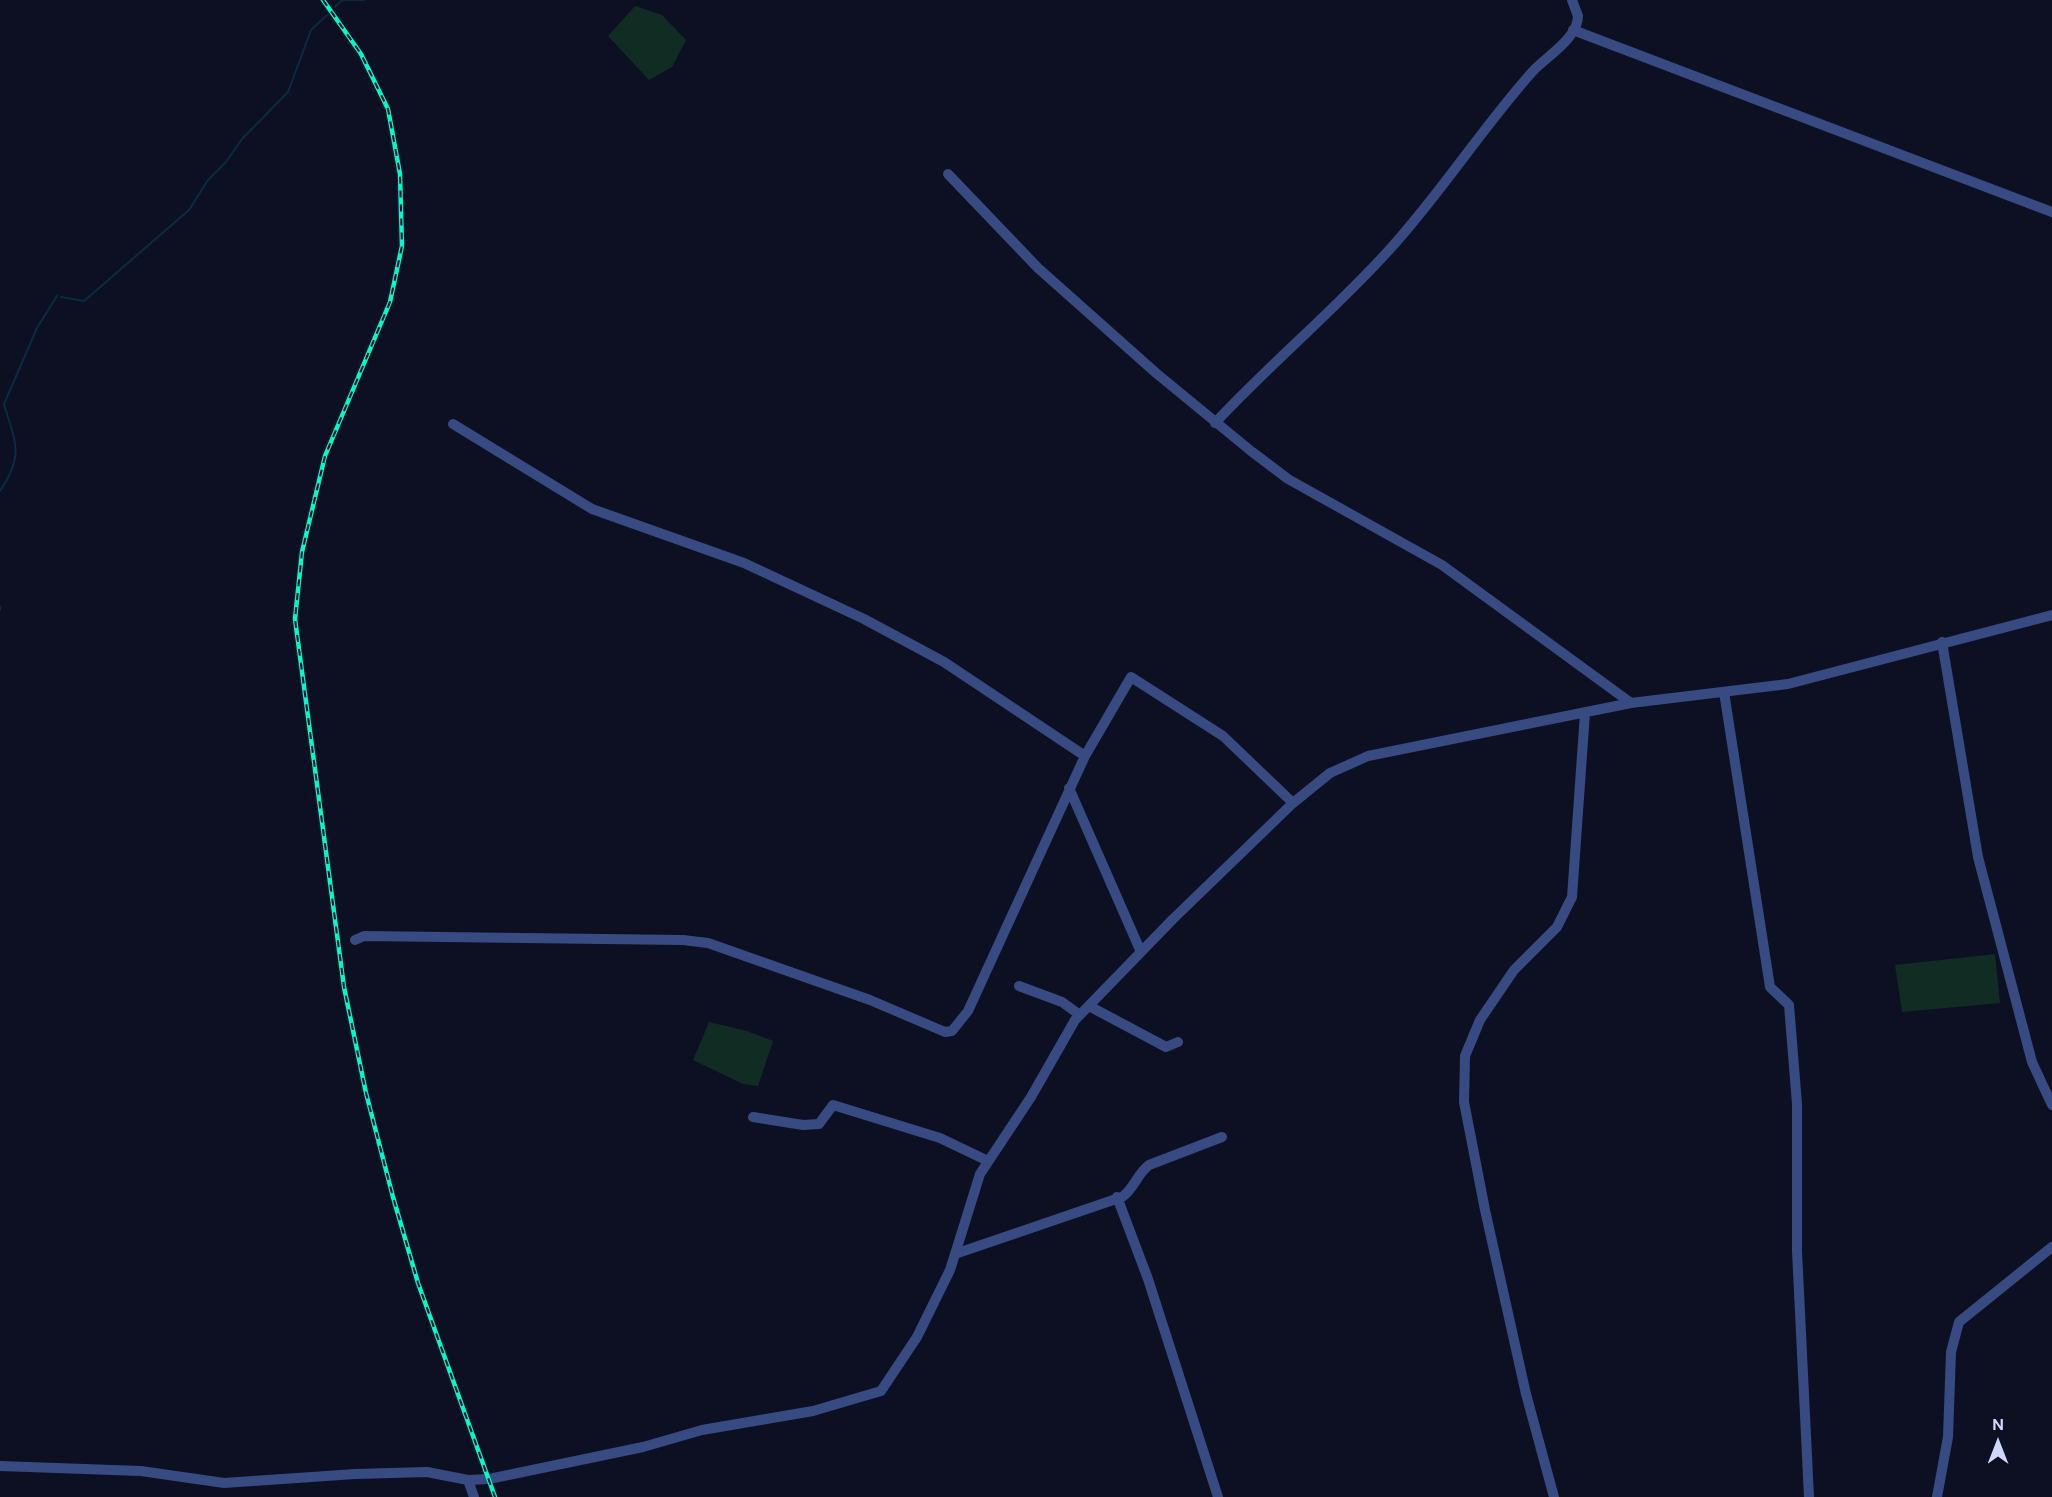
<!DOCTYPE html>
<html>
<head>
<meta charset="utf-8">
<style>
  body { margin:0 }
  #map { position:relative; width:2052px; height:1497px; overflow:hidden; background:#0d1022; font-family:"DM Sans",sans-serif }
  canvas { display:block }
  .north { position:absolute; left:1968px; top:1413px; width:60px; height:60px; -webkit-text-stroke:4px #0d1022; paint-order:stroke; rotate:0deg; font-size:16px; font-weight:700; line-height:24px; text-align:center; color:#cfd7ff }
  .north::after { content:''; display:block; margin:auto; width:21px; height:27px; background:#cfd7ff; clip-path:polygon(50% 0,100% 100%,50% 72%,0 100%) }
</style>
</head>
<body>
<div id="map">
<canvas width="2052" height="1497"></canvas>
<div class="north">N</div>
</div>
<script>
const ctx = document.querySelector('canvas').getContext('2d');
ctx.lineJoin = 'round';
function fill(path, color) {
  ctx.fillStyle = color;
  ctx.fill(path, 'evenodd');
}
function strokePath(path, color, width, dash) {
  ctx.strokeStyle = color;
  ctx.lineWidth = width;
  ctx.lineCap = dash ? 'butt' : 'round';
  ctx.setLineDash(dash || []);
  ctx.stroke(path);
}
const green = new Path2D(`
  M635,6l27,9 24,25 -14,27 -23,13 -41,-44z
  M1995,954l5,49 -98,9 -7,-47z
  M709,1022l38,9 26,10 -15,45 -15,-2 -50,-24z`);
const stream = new Path2D(`
  M335,7l7,-7h22
  M61,297l23,4 105,-91 19,-30 18,-18 16,-23 46,-47 23,-62 16,-15
  M0,491c25,-37 15,-49 4,-87l33,-76 20,-32
  M0,607v3`);
const minor = new Path2D(`
  M1573,30l479,182
  M948,174l90,94 118,105 95,78 37,28 154,86 189,138
  M1215,423c56,-60 120,-113 175,-174 51,-56 92,-121 143,-178 14,-15 45,-33 45,-55l-6,-16
  M453,424l139,85 152,54 120,56 80,43 141,94
  M1942,642l36,215 54,205 20,43
  M1724,692l46,295 19,18 8,99v147l12,246
  M1069,788l72,164
  M355,940l9,-4 319,4 25,3 162,57 75,32 7,-1 16,-20 117,-255 46,-79 92,59 70,67
  M1019,986l43,16 18,13
  M1089,1006l77,41 12,-5
  M753,1117l50,8 16,-1 14,-19 107,33 48,23
  M1117,1197l31,82 70,218
  M955,1254l167,-57c12,-8 15,-23 27,-32l73,-28
  M0,1466l141,5 83,12 131,-9 72,-2 41,8 21,-1 154,-32 59,-17 111,-19 68,-20 36,-54 33,-67 30,-96 51,-77 44,-77 98,-101 120,-116 37,-30 38,-17 263,-53 157,-19 264,-69
  M468,1480l6,17
  M1554,1497l-28,-103 -41,-184 -21,-108 1,-46 15,-36 34,-50 43,-43 15,-30 13,-184
  M1937,1497l11,-60 3,-85 8,-30 93,-75`);
const rail = new Path2D(`
  M323,0l38,54 27,55 12,65 2,72 -12,56 -65,154 -23,96 -7,67 49,368 22,106 27,104 25,86 77,214`);
fill(green, '#102c23');
strokePath(stream, '#092c40', 2);
strokePath(minor, '#384a82', 10);
strokePath(rail, '#00facc', 4.5);
strokePath(rail, '#0d1022', 2, [7]);
</script>
</body>
</html>
